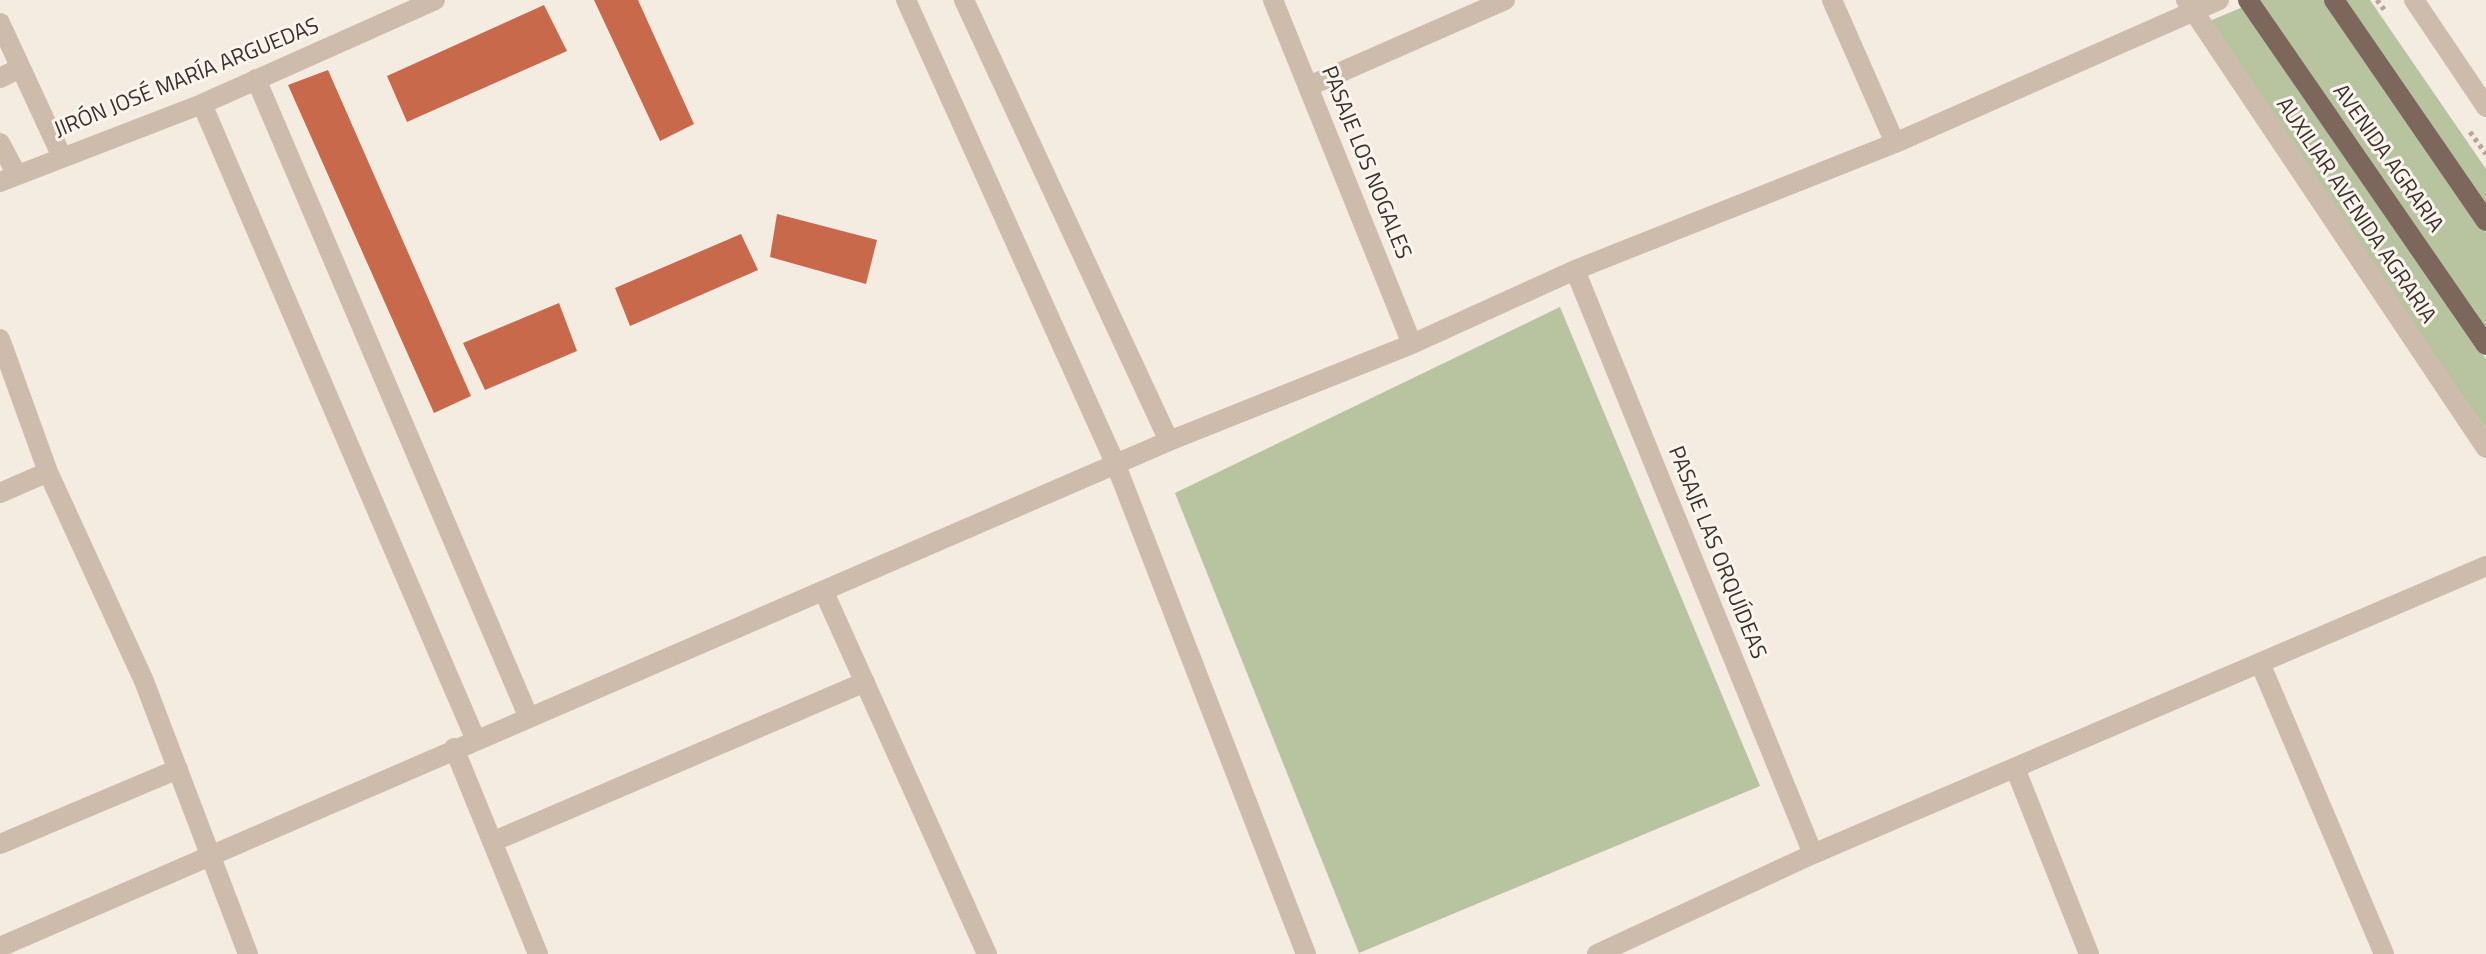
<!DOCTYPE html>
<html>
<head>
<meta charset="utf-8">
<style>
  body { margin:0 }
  canvas { display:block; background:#f4ebe1 }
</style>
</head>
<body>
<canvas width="2486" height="954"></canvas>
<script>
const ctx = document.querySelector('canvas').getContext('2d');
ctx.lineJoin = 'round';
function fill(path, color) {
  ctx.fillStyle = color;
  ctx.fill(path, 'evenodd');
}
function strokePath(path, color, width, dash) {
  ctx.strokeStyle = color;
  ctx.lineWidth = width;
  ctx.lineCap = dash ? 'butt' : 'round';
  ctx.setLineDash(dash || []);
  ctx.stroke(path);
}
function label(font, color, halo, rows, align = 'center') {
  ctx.font = font + ' "Titillium Web",sans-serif';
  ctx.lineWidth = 6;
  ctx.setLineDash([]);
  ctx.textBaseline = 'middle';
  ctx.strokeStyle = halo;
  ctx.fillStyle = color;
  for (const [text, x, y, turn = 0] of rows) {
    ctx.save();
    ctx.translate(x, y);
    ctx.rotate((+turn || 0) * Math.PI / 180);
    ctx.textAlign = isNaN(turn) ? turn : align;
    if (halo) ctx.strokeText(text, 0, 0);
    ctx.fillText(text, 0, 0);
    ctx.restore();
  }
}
const green = new Path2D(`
  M2257,0h70l159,233v98z
  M2344,0h26l116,169v38z
  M2243,7l243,352v71l-279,-408z
  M1560,307l200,479 -401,167 -184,-460z`);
const building = new Path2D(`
  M594,0h44l56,124 -34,17z
  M544,5l23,46 -160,71 -20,-46z
  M328,70l143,326 -37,17 -146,-328z
  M777,214l100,26 -11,44 -96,-27z
  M741,234l17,36 -128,56 -15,-38z
  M559,303l18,48 -92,39 -22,-47z`);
const path = new Path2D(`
  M2377,0l9,12
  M2470,132l16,22`);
const minor = new Path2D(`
  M906,0l210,465 190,489
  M964,0l205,441
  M1273,0l139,344
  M1832,0l63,143
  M0,23l62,134
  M0,78l20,-10
  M256,79l273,639
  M1309,86l196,-86
  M202,104l273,634
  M0,143l17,32
  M0,182l202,-78 233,-104
  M1575,270l238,584
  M0,339l48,133 96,209 104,273
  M0,493l48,-21
  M824,592l163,362
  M2260,663l124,291
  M454,748l84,206
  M2015,768l74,186
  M492,842l373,-160
  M0,844l178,-75
  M0,947l1169,-506 243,-97 163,-74 320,-127 324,-143
  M1597,954l216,-100 673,-288`);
const tertiary = new Path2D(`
  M2186,0l300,448
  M2414,0l72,107`);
const primary = new Path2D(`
  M2248,0l238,345
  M2334,0l152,221`);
const streetNames = [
  ["JIRÓN JOSÉ MARÍA ARGUEDAS",187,79,-22],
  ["AVENIDA AGRARIA",2387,159,55],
  ["PASAJE LOS NOGALES",1365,163,68],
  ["AUXILIAR AVENIDA AGRARIA",2355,211,56],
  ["PASAJE LAS ORQUÍDEAS",1716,553,68]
];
fill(green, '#b8c4a0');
fill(building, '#c8694b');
strokePath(path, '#b9a596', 5, [4, 4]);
strokePath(minor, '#cdbbac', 20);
strokePath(tertiary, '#cdbbac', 20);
strokePath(primary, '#7d675c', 20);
label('22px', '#3b302b', '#fbf5ee', streetNames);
</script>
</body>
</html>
